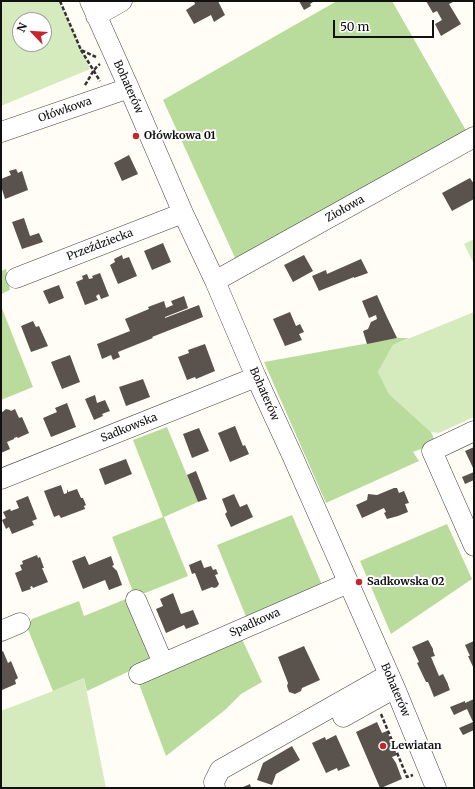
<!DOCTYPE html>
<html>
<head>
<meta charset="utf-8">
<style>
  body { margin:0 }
  #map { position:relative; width:475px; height:789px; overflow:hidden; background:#fffdf5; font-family:Merriweather,serif }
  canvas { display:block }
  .frame { position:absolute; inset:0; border:2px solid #111; pointer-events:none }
  .north { position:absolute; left:12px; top:12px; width:40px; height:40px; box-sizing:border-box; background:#fff; border:1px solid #a0a0a0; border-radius:50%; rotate:295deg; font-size:11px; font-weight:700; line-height:16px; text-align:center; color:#111 }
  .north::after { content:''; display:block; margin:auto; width:14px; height:18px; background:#c4262e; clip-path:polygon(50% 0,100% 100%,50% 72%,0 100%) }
  .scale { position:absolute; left:333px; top:20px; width:101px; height:18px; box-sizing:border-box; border:2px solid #111; border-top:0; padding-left:5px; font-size:12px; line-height:14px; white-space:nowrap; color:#111; -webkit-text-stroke:3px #fff; paint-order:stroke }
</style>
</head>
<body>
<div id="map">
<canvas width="475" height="789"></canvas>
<div class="frame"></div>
<div class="north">N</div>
<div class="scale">50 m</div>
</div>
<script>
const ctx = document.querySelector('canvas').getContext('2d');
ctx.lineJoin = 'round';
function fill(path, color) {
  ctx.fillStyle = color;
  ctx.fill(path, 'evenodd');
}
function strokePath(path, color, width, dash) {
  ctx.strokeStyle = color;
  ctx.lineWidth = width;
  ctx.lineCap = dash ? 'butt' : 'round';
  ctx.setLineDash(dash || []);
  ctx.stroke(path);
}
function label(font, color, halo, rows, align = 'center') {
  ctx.font = font + ' Merriweather,serif';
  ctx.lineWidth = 4;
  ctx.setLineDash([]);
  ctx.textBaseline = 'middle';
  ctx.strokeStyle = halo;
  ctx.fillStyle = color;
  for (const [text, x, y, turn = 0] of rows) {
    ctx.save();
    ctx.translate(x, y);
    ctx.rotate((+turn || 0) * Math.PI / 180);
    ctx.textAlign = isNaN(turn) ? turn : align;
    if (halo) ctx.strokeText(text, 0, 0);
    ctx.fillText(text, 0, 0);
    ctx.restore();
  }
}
const green = new Path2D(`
  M1,1h58l31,68 -89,37zM20,20h24v24h-24z
  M474,239v25l-10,-20z
  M474,312v105l-35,16 -8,-1 -42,-38 -11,-22 15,-27z
  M84,678l22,110h-105v-77l52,-20z`);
const forest = new Path2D(`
  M337,1h55l76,133 -231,128 -74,-162z
  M6,269l4,21 -9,4v-23z
  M1,306l32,81 -32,13z
  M397,338h12l-16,7 -15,27 11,22 42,38 5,11 -23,9 6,9 -93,42 -62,-141z
  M167,427l31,75 -34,15 24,59 -53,21 -23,-60 51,-20 -30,-77z
  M292,515l31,72 -76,32 -30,-74z
  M447,524l25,55 -81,55 -31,-73z
  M126,599l26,56 -3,7 -62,29 -3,-13 -31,13 -26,-64 5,-8 47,-18 5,15z
  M241,637l21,45 -21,12 -16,16 -59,46 -28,-75z`);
const building = new Path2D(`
  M194,1h24l7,14 -11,7 -3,-7 -17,9 -8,-14 9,-6z
  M299,1h13l1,1 -3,2 1,2 -7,4z
  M426,1h26l1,1 -4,2 12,20 -20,12 -6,-12 7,-4 -5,-9 -4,2z
  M129,155l9,19 -16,7 -8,-18z
  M16,169l2,4 4,-2 6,19 -23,9 -4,-13v-7l10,-4 -2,-4z
  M470,178l4,6v15l-22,12 -10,-18z
  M24,218l6,18 9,-3 4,9 -21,7 -10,-27z
  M163,243l8,19 -19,8 -8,-19z
  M122,255l1,4 6,-2 8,19 -19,8 -8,-19 5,-3 -1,-3z
  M304,255l9,16 -20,11 -9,-17z
  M361,259l7,14 -14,5v-1l-35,14 -7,-15 14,-6 1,4z
  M100,273l9,23 -8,3 -2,-5 -3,2 2,4 -13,5 -9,-23 7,-3 -1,-3 5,-2 2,5 4,-1 -1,-2z
  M59,285l5,13 -15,6 -6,-13z
  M377,295l9,20 11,23 -30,6 -4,-13 5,-2 3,-7 6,-3 -1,-4 -7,3 -7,-17z
  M184,296l4,12 -23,9v1l34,-13 4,12 -51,20 1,1 -35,14 2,5 -7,3 -2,-5 -9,4 -5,-15 33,-13 -5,-12 24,-10 -1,-2 16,-6 2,7 7,-3 -2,-4z
  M290,312l6,14 4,-2 4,8 -5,2 3,6 -17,6 -12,-27z
  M33,321l3,6 3,-1 9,20 -17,6 -10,-26z
  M205,344l10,27 -19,8 -1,-2 -8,3 -9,-23 11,-4 -1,-3z
  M70,355l10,27 -18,7 -11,-27z
  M143,379l7,18 -24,9 -7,-19z
  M95,395l2,8 8,-3 5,11 -8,3 1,2 -9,4 -9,-21z
  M67,403l9,24 -25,10 -8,-19 14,-6 -2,-4z
  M6,409l4,1 1,1 4,-2 4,9 3,-1 7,16 -11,5 -1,-1 -3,1v1l-7,3 3,7 -9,4v-40z
  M235,426l8,20 2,-1 4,9 -19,8 -12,-29z
  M199,428l10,23 -17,7 -9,-24z
  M474,447v23l-9,-19z
  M126,459l6,15 -27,11 -6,-16z
  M196,471l11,28 -9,3 -11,-27z
  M474,472v8l-9,4 -3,-7z
  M61,485l3,9 3,-1v-4l1,3 9,-3 4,9h2l3,7 -2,1 1,3 -24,9 -2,-3 -5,2 -10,-26z
  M394,488h3l2,5 5,-2 5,12 -4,1 3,8 -10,4 -11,3 -3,-6 2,-1 -2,-4 -22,10 -6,-13 11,-5 1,-6 9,1z
  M234,494l6,13 7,-3 6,13 -22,10 -6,-13 2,-2 -5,-13z
  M28,496l9,23 -5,2 2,4 -22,9 -3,-7 -3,2 -4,-9 4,-2 -3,-6 7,-3 1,2 8,-3 -3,-7z
  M37,555l1,3 2,-1 4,11h-2l6,14 -15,6 -1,-2 -2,1 1,2 -9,3 -7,-19 7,-3 -2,-5 3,-1 -1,-3z
  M85,556l4,9 22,-9 3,9 -2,1 5,5 5,14 -13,5 -4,-10 -22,9 -11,-28z
  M201,560l3,8 7,-2 2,4 3,-1 2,5 -3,1 4,9 -2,3 -3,1 -2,-1 -10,4 -7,-18 -3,1 -3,-9z
  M173,593l8,21 12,-4 6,14 -13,5 -2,-4 -18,8 -10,-24 7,-3 -3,-7z
  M428,640l5,9v2l2,5 -4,1 8,19 4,-2 5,10v1l2,5 -16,7 -6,-15h-2l-9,-19 2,-1 -7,-15z
  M474,641v28l-6,-13h2l-5,-11z
  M304,646l16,34 -18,8 -1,3 -6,3 -6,-2 -2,-6 1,-3 -10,-26z
  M3,651l5,12 3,-2 7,17 -3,2 1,4 -14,6 -1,-38z
  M474,699v31l-11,5 -4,-7 14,-6 -6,-13 -13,6 -4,-8 15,-6v2z
  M377,722l5,11 5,-2 10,24 -5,2 4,6 6,16 -21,9h-1l-24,-56z
  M336,735l14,31 -12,5 -1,-3 -11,5 -14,-30 13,-6 1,3z
  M292,746l8,14 -24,14 -4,11 -15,-5 6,-17z
  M250,784l1,4h-10z`);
const path = new Path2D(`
  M60,1l21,49 15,7
  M81,50l19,31
  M85,85c5,-7 8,-16 15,-21
  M381,714l26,63 6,-2`);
const minor = new Path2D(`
  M90,1l39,87 54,125 32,68 41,96 36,78 103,233 41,100
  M96,16l26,-15
  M1,132l128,-44
  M16,278l167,-65
  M215,281l259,-144
  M474,431l-42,20 42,95
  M1,479l255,-102
  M136,600l27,63
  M1,631l19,-8
  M139,674l209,-91
  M343,717l52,-29
  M215,788l-1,-6 6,-12 168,-95`);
const markers = [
  [136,136,4,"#c4262e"],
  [359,582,4,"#c4262e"],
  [383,746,4,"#c4262e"]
];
const streetNames = [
  ["Bohaterów",128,87,66],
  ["Ołówkowa",65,110,-19],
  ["Ziołowa",345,209,-29],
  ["Przeździecka",100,245,-21],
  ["Bohaterów",264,394,66],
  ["Sadkowska",129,428,-22],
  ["Spadkowa",255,623,-24],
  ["Bohaterów",395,690,67]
];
const poiNames = [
  ["Ołówkowa 01",144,136],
  ["Sadkowska 02",367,582],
  ["Lewiatan",391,746]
];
fill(green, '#d5ebbd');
fill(forest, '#b9dc9c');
fill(building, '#5a524d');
strokePath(minor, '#444', 21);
strokePath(path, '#333', 2.5, [4, 2]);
strokePath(minor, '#fff', 20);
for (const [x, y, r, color] of markers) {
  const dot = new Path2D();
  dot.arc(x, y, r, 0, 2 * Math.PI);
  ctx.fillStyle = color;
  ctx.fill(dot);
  strokePath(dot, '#fff', 1.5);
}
label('11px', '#111', '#fff', streetNames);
label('bold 11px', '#111', '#fff', poiNames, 'left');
</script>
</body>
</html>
